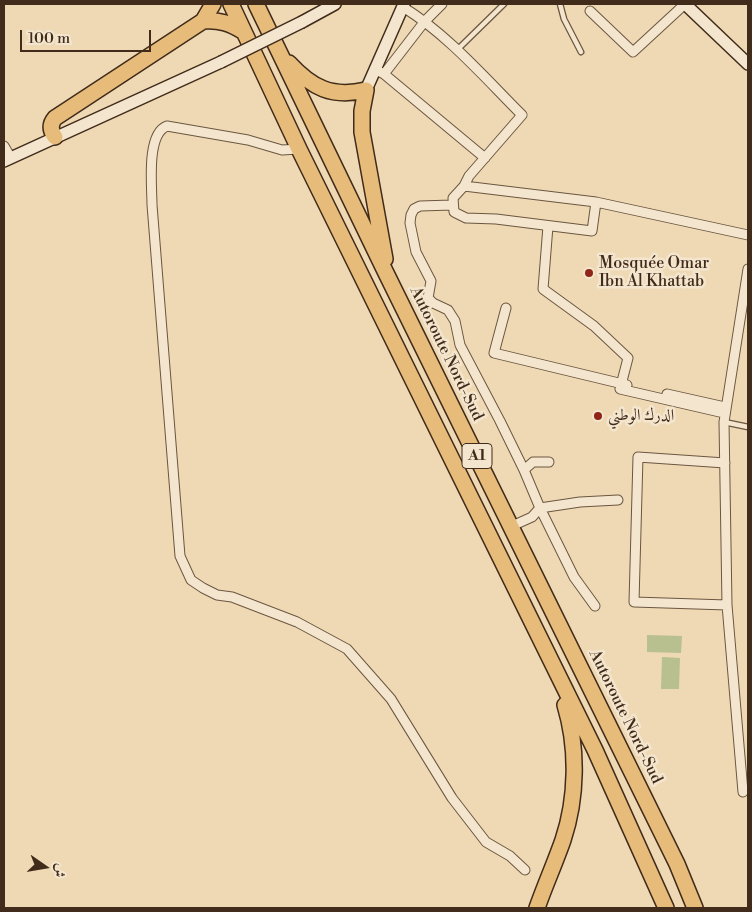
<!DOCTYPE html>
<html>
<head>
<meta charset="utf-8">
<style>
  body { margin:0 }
  #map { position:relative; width:752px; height:912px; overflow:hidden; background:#eed9b4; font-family:"Libre Bodoni",Amiri,serif }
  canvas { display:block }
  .frame { position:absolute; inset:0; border:5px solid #412b1a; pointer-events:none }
  .north { position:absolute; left:20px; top:842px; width:50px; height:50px; -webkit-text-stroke:4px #f4e6ce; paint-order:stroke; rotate:103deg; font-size:14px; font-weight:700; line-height:20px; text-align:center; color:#412b1a }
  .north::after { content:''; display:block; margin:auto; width:18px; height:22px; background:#412b1a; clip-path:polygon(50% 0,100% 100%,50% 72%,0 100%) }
  .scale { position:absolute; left:20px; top:30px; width:131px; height:22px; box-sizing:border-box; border:2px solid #412b1a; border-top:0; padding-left:6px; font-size:15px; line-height:18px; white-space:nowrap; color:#412b1a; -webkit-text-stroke:4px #f4e6ce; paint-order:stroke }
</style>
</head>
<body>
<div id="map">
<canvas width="752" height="912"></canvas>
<div class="frame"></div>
<div class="north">ش</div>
<div class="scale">100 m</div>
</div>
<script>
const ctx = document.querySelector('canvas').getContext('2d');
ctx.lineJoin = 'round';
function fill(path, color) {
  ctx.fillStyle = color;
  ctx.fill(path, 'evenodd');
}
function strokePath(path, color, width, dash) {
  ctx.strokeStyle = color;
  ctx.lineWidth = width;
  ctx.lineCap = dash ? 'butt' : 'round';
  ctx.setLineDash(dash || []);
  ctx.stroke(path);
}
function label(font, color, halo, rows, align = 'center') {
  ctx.font = font + ' "Libre Bodoni",Amiri,serif';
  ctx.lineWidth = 5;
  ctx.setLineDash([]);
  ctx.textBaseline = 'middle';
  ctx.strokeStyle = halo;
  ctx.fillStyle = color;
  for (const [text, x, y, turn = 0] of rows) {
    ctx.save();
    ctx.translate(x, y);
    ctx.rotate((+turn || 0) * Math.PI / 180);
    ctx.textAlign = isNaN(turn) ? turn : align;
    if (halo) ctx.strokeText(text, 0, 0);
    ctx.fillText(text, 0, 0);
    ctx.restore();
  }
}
const green = new Path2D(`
  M647,635l35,1 -1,17 -34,-1z
  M662,657l18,1 -1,31h-18z`);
const lane = new Path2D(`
  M560,4l4,15 17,33
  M457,50l47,-46
  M724,422l24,5`);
const street = new Path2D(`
  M403,7c45,28 81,70 119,108l-53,61 -5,10 132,16 152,33
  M590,11l43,41 52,-48
  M378,71l6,3 41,-53 17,-17
  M384,74l101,84
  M4,146l7,12
  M299,149l-17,1 -34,-10 -81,-14c-21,8 -15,60 -15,79l28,351 11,24 12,8 14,7 15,2 65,25 50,27 44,50 61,99 34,44 24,14 15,14
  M464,186l-11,12 1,14 12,6 30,1 96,12 4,-29
  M452,205l-32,1 -6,3 -3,6 -1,8 6,29 15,29 -3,17 5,5 15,7 7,11 5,24 40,76 24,49 16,38 34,69 21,29
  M548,226l-5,63 51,37 34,32 -8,31 104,24
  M506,308l-12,45 133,32
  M667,394l58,13
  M725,463l-87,-6 -4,145 93,3
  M524,470l9,-8h16
  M512,526l20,-9 8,-9 40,-6 38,-2
  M743,792l-16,-187 -3,-183 24,-153`);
const secondary = new Path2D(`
  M685,4l63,60
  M302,22l33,-18
  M366,90l38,-86
  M4,161l217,-99`);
const highway = new Path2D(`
  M231,4l68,145 296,601 71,158
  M256,4l129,267 292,593 18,44
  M203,21c17,-1 27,2 41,11
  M289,63c23,25 43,35 77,27l-4,21v21l23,127
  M55,137c-5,-7 -5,-13 0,-19l148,-97 10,-17
  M537,908c8,-23 18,-45 26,-68 14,-42 15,-92 2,-135`);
const secondaryBridge = new Path2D(`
  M221,62l81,-40`);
const markers = [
  [589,273,5,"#8f2418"],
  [598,416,5,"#8f2418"]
];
const shields = [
  [477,456,30]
];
const shieldNames = [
  ["A1",477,456]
];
const poiNames = [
  ["Mosquée Omar",599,264],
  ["Ibn Al Khattab",599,282],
  ["الدرك الوطني",608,416]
];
const streetNames = [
  ["Autoroute Nord-Sud",446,354,64],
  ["Autoroute Nord-Sud",625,717,64]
];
fill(green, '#b7c08e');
strokePath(lane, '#6c5640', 7);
strokePath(street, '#6c5640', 11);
strokePath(secondary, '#412b1a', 14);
strokePath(highway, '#412b1a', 18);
strokePath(lane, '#f4e6ce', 4.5);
strokePath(street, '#f4e6ce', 9);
strokePath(secondary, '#f4e6ce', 11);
strokePath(highway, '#e7bc7a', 15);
strokePath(secondaryBridge, '#412b1a', 14, []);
strokePath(secondaryBridge, '#f4e6ce', 11);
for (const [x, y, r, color] of markers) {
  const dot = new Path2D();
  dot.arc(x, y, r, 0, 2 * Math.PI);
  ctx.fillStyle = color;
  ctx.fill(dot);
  strokePath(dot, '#f4e6ce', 2);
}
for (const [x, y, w] of shields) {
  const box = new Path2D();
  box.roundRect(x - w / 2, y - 12.5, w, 25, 4);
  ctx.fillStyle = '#f4e6ce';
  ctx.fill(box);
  strokePath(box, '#412b1a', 1);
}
label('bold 15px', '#412b1a', null, shieldNames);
label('16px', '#412b1a', '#f4e6ce', poiNames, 'left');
label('16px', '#412b1a', '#f4e6ce', streetNames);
</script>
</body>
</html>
